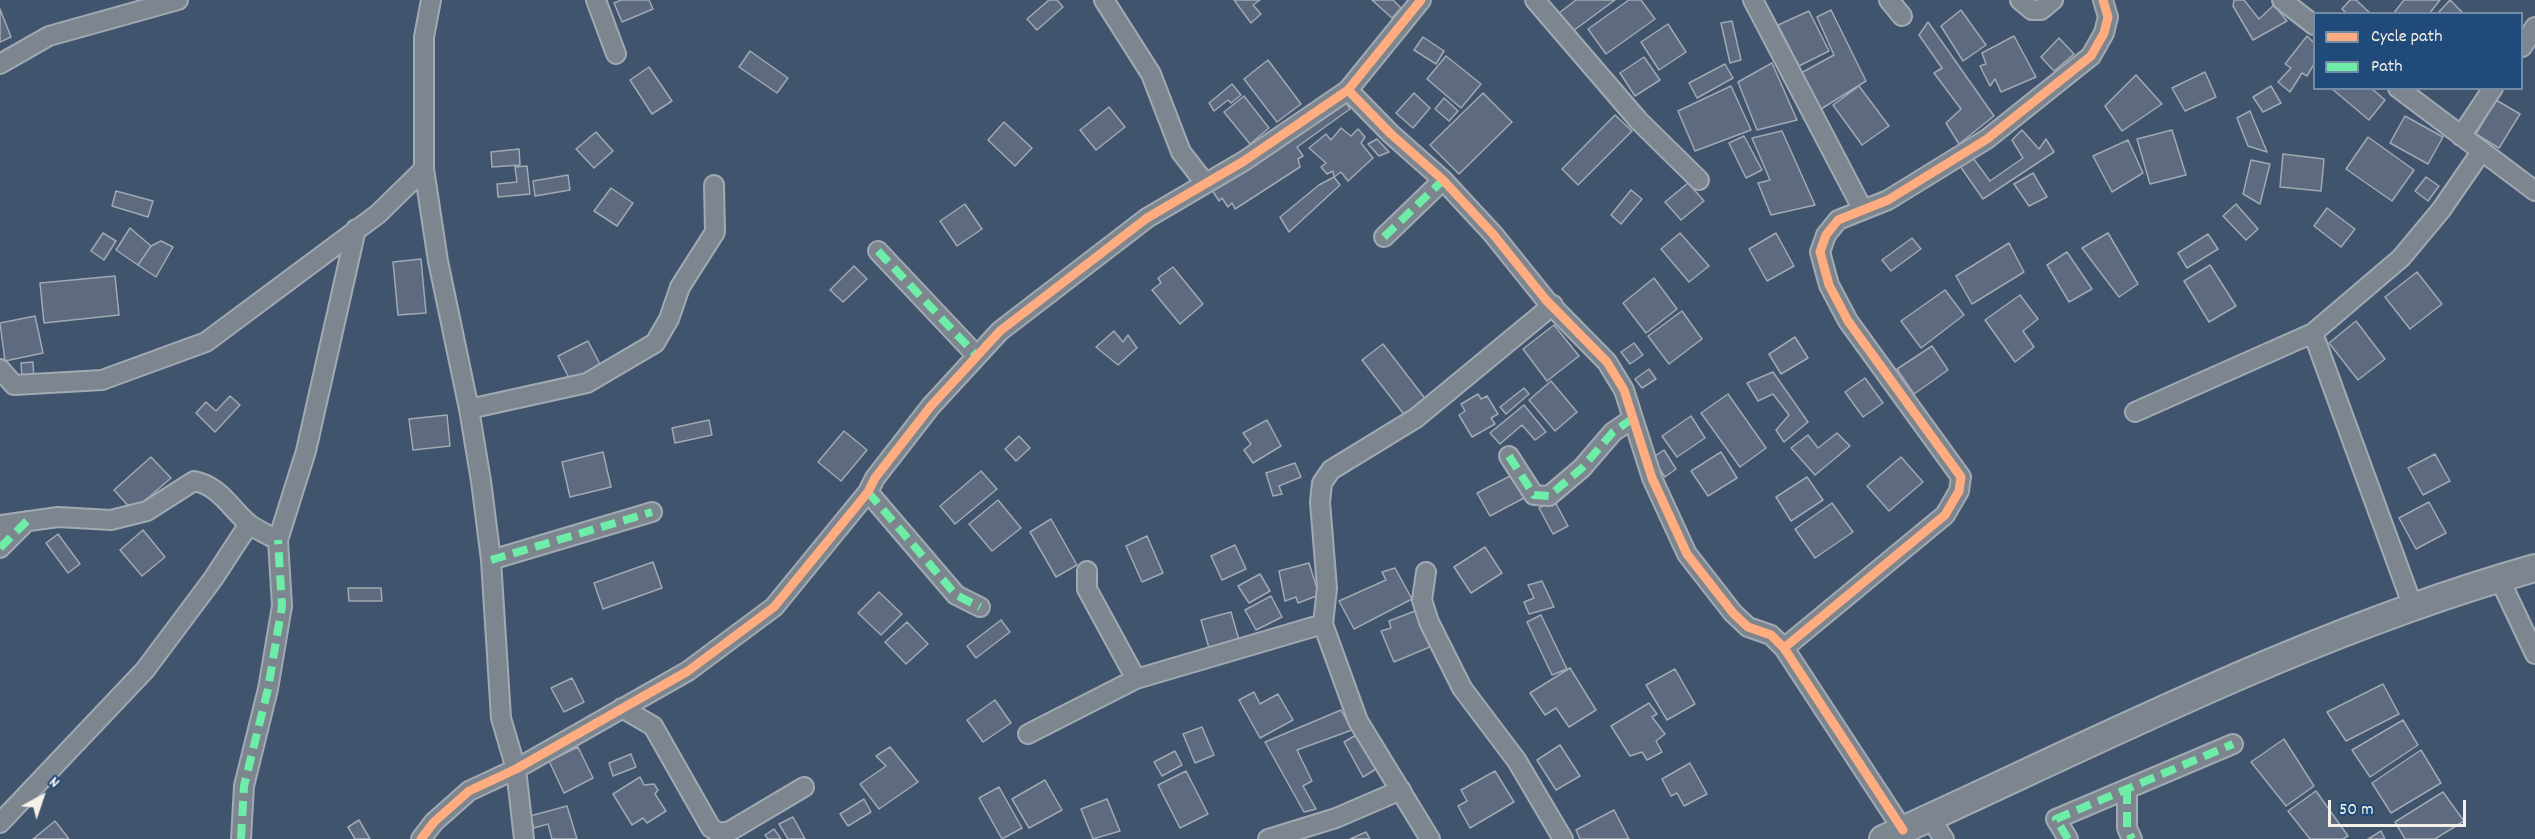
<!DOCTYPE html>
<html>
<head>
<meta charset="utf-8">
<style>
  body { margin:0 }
  #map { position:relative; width:2535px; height:839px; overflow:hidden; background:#40546e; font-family:Dekko,sans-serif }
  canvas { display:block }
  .legend { position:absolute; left:2313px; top:12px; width:210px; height:78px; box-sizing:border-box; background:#1f4a7a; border:2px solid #748da6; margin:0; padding:8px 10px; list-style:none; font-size:18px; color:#f4f1e8 }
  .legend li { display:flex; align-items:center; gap:12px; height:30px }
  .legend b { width:30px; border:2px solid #748da6 }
  .north { position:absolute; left:12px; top:767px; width:60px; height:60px; -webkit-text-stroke:4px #1f4a7a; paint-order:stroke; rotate:40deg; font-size:16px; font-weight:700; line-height:24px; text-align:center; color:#f4f1e8 }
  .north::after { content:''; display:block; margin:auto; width:21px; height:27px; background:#f4f1e8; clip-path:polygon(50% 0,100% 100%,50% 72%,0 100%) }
  .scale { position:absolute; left:2328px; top:800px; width:138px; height:27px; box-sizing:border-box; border:3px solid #f4f1e8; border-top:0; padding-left:8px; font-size:18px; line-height:21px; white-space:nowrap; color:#f4f1e8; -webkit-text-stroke:4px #1f4a7a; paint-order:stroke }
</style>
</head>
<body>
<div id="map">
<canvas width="2535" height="839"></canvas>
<ul class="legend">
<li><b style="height:8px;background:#ffac80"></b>Cycle path</li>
<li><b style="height:8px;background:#6deda7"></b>Path</li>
</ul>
<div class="north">N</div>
<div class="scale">50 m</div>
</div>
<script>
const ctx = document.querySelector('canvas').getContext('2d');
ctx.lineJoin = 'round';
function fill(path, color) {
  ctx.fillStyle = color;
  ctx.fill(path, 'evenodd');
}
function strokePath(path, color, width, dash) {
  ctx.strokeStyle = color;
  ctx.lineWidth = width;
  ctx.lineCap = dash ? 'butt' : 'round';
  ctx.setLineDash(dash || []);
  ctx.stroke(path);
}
const building = new Path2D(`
  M621,0h28l4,9 -31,13 -8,-19z
  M1049,0h8l6,7 -26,23 -10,-11z
  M1234,0h26l-7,5 8,9 -10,9z
  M1372,0h21l8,8 -9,10z
  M1576,0h39l-42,31 -14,-18z
  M1629,0h12l14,19 -49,35 -18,-25z
  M2234,0h10l15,19 15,-14 13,16 -34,19 -20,-34z
  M2350,0h6l15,14h-24l-5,-5z
  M2404,0h36l-11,14h-36z
  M2450,0l14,14h-27z
  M0,9l11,28 -11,5z
  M1831,10l35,71 -45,28 -20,-36 33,-18 -17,-38z
  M1961,10l25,35 -23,16 -22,-35z
  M1809,11l20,40 -30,15 -21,-41z
  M1732,21l9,39 -11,3 -9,-40z
  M1928,22l66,94 -35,28 -13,-21 15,-14 -27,-36 8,-5 -23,-33z
  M1668,24l18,28 -27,18 -18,-28z
  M2014,36l22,41 -35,15 -6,-13 -5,7 -10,-20 6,-2 -4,-11z
  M2307,36l7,7v21l-7,12 -5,-3 -12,19 -12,-10 13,-14 -6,-4z
  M1423,37l21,14 -8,13 -22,-14z
  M2059,38l15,16 -20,17 -13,-14z
  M750,51l38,27 -11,15 -38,-26z
  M1446,56l35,28 -20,24 -34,-29z
  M1644,57l16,23 -25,16 -15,-23z
  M1268,60l33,44 -24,18 -33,-43z
  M1772,63l25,57 -40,10 -19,-48z
  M1725,64l8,14 -36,20 -8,-15z
  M649,67l23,34 -20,13 -22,-34z
  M2205,72l11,25 -31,14 -13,-23z
  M2136,75l26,29 -40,27 -17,-25z
  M1232,84l9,11 -10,8 -3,-3 -14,11 -5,-8z
  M1731,86l20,44 -56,21 -17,-40z
  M1859,86l30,40 -27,19 -29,-40z
  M2271,86l10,17 -18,9 -10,-15z
  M2331,88h40l14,12 -16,20z
  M1414,93l16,15 -17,20 -17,-15z
  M1483,93l29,29 -53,52 -29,-29z
  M1244,96l25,32 -19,16 -26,-32z
  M1343,98l7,11 -53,38 6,9 -5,3 2,8 -65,42 -3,-6 -4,4 -6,-9 -3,3 -7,-11z
  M1444,98l14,13 -9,10 -14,-12z
  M2496,100l24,14 -21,34 -23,-14z
  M1109,107l16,20 -29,23 -16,-20z
  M2250,111l17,41 -19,-6 -11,-28z
  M1615,115l17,16 -54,54 -16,-16z
  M2405,116l38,21 -15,27 -38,-21z
  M1004,122l28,26 -17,18 -27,-26z
  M1341,128l10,8 7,-7 7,8 -4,6 12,15 -25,23 -7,-9 -7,5 -1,-6 -6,3 -6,-7 5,-4 -17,-15 17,-14 5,6z
  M2022,130l17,19 7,-10 8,13 -71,47 -23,-33 13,-8 17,23 33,-23 -11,-18z
  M2172,130l14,45 -36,9 -13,-45z
  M1782,131l33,74 -44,10 -13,-32 12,-3 -18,-42z
  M596,132l17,19 -19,17 -18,-19z
  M1744,136l18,34 -16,8 -17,-35z
  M2368,137l46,33 -22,31 -46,-32z
  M1377,139l12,13 -10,4 -11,-12z
  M2128,140l15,33 -31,19 -19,-36z
  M519,149l1,16 -28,2 -1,-15z
  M2283,154l41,5 -3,32 -41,-4z
  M2251,160l19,4 -10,40 -17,-10z
  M527,166l3,28 -32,3 -1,-13 20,-2 -2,-15z
  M2033,173l14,24 -18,9 -15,-22z
  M568,175l2,15 -35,6 -2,-15z
  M1334,177l6,8 -51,47 -9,-15 39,-32z
  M2426,177l13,9 -11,15 -13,-10z
  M1688,183l16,18 -23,19 -16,-18z
  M611,188l22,15 -16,23 -23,-15z
  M1631,190l11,9 -21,25 -10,-9z
  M116,191l37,10 -5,16 -36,-11z
  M965,204l17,25 -25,17 -17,-25z
  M2236,204l22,25 -12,11 -23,-24z
  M2327,208l28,21 -14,18 -27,-21z
  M130,228l21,18 -13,19 -22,-15z
  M103,233l13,8 -12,19 -13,-9z
  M1680,233l29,33 -20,16 -28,-33z
  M1776,233l18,33 -27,15 -18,-32z
  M2108,233l30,51 -19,13 -37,-49z
  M2208,234l10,15 -31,19 -9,-15z
  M1912,238l9,11 -30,22 -9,-11z
  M161,241l12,6 -17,30 -18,-12 13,-19z
  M2009,243l15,29 -52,32 -16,-28z
  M2067,252l25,37 -23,13 -22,-37z
  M421,259l5,54 -28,2 -5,-53z
  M2210,265l26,41 -27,16 -25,-41z
  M854,266l13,13 -24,23 -13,-12z
  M1173,267l30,37 -23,20 -28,-34 9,-7 -3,-5z
  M2417,272l25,32 -32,25 -25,-32z
  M115,276l4,39 -75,8 -4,-40z
  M1654,278l23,31 -31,24 -23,-30z
  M1945,290l19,25 -43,33 -20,-27z
  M2020,295l18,24 -15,12 11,16 -19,15 -30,-42z
  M1682,311l20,28 -33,25 -21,-28z
  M35,316l8,37 -38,8 -5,-38z
  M2356,321l29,38 -27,21 -29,-37z
  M1554,325l25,31 -32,25 -24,-32z
  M1114,331l9,11 5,-7 9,13 -19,17 -22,-18z
  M1795,337l13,21 -27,16 -12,-20z
  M588,341l14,27 -30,16 -14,-28z
  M1634,343l9,12 -13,9 -9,-12z
  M1383,344l44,57 -21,16 -44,-57z
  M1932,346l16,24 -34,24 -17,-25z
  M33,362l1,18 -12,-3 -1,-14z
  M1649,369l7,10 -14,9 -7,-9z
  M1773,372l35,50 -24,20 -8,-12 13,-15 -16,-21 -15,7 -11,-18z
  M1865,378l18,25 -20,14 -18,-25z
  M1551,381l26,31 -22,19 -26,-31z
  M1524,388l5,6 -23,20 -6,-7z
  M1478,394l3,5 6,-3 11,18 -7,4 4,6 -23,13 -13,-22 6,-4 -4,-7z
  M1728,394l38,54 -26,19 -39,-54z
  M230,396l10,9 -25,27 -19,-19 10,-11 10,9z
  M1524,405l22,27 -11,8 -13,-15 -22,19 -10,-11z
  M447,415l3,31 -37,4 -4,-31z
  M1691,416l14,22 -28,19 -15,-21z
  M709,420l3,15 -37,8 -3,-15z
  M1267,420l14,26 -28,17 -9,-13 7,-6 -8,-11z
  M844,431l23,19 -26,31 -23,-19z
  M1837,433l13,13 -35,29 -24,-27 17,-13 10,13z
  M1019,436l11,12 -14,13 -11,-12z
  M1664,450l12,19 -11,8 -13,-19z
  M603,452l8,35 -41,10 -8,-35z
  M1721,452l16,26 -29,18 -17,-25z
  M2435,454l15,27 -27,14 -15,-27z
  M151,457l20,21 -38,33 -19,-21z
  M1901,457l22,25 -34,29 -22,-25z
  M1295,463l6,14 -22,9 3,8 -9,2 -7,-23z
  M981,471l16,18 -42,35 -15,-18z
  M1512,475l12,23 -34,18 -13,-23z
  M1807,477l16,23 -32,21 -15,-24z
  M998,500l23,28 -29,23 -23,-27z
  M1554,500l14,26 -15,8 -14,-26z
  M2429,502l17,31 -30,16 -17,-31z
  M1832,503l21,29 -38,26 -20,-29z
  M1051,519l26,46 -21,12 -26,-45z
  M143,530l22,27 -23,19 -22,-26z
  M58,534l22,30 -12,9 -22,-30z
  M1147,536l16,37 -21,9 -16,-36z
  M1235,545l11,24 -24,11 -11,-24z
  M1485,547l17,26 -31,20 -17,-26z
  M653,562l9,26 -59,21 -9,-26z
  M1309,563l10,32 -21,8 -2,-6 -11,4 -6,-30z
  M1395,568l17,31 -58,30 -15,-28 47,-21 -4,-8z
  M1260,574l10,17 -21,12 -11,-17z
  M1542,581l12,26 -25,7 -5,-12 10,-4 -6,-13z
  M348,588h33l1,13h-33z
  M879,592l23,22 -21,21 -23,-22z
  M1271,596l11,21 -26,13 -11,-20z
  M1415,611l17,35 -38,16 -13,-31 10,-3 -2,-7z
  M1231,612l8,28 -30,8 -8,-28z
  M1541,615l26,54 -15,6 -25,-53z
  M1001,620l9,12 -34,26 -9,-12z
  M907,622l21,22 -22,20 -21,-22z
  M1570,668l26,42 -27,17 -13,-19 -11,7 -15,-22z
  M1675,669l20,35 -28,16 -21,-35z
  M572,678l12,24 -20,10 -13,-24z
  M2383,684l16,30 -53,27 -19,-29z
  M1254,692l6,12 18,-10 15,26 -33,18 -21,-38z
  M995,700l16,23 -28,19 -16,-22z
  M1649,703l8,11 -5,3 13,17 -9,7 6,11 -15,8 -5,-8 -12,4 -19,-30z
  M1341,710l11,20 -55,20 15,31 -9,5 13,23 -12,3 -39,-70z
  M2403,720l15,25 -48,32 -18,-27z
  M1202,727l12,28 -19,8 -12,-29z
  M1356,735l20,34 -13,8 -19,-35z
  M2284,739l30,47 -28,20 -35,-44z
  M1560,745l20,31 -24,14 -19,-30z
  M578,747l15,31 -29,15 -15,-32z
  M890,747l28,35 -39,27 -19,-25 26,-18 -10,-10z
  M2421,750l20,33 -50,30 -19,-30z
  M1175,751l7,14 -20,11 -8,-14z
  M631,754l5,13 -23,9 -4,-13z
  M1690,763l17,31 -23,12 -7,-13 -6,3 -9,-17z
  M1186,771l22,43 -28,14 -22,-43z
  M1495,771l19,31 -44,26 -12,-22 9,-5 -6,-11z
  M640,777l4,8 10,-1 4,6 -3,4 11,17 -19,12 -4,-5 -11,7 -19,-31z
  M1045,780l17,30 -33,18 -17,-29z
  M999,787l23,41 -20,11 -23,-41z
  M2316,791l32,45 -5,3h-33l-22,-28z
  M2443,792l21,29 -29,18h-30l-10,-17z
  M864,799l7,13 -23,14 -8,-12z
  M1107,799l13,32 -27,8 -12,-30z
  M567,806l10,33h-25l-4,-15 -14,4 -4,-12z
  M1614,810l15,29h-49l-4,-9z
  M793,817l12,22h-17l-9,-15z
  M359,820l11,19h-15l-7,-12z
  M55,821l14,18h-36z
  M774,829l7,10h-13l-3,-4z
  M2381,831l4,8h-17z
  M1366,832l4,7h-20z`);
const street = new Path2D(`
  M431,0l-7,37v132l14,92 31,148 12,72 10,79 10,158 15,51 8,70
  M596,0l20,54
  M1104,0l47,74 30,78 24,31
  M1535,0l104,121 60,59
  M1753,0l110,210
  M1889,0l13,16
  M2020,0l12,10h9l12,-10
  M2282,0l32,25
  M2522,47l13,-20
  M0,64l49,-28 129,-36
  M2398,88l137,103
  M1348,90l43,44 52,46 50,54 53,66 61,62 17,28 28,88 35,76 46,59 15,14 23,8 13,13 119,182
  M2461,136l32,-48
  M1384,237l59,-57
  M878,251l99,105
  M2313,333l100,274
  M0,369l14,16 88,-5 104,-38 172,-128 46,-45
  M469,409l118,-26 68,-40 14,-24 11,-32 35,-55 -1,-47
  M2135,412l178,-79 88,-75 40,-48 40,-58
  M1509,456l25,39 15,1 33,-28 31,-36 19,-13
  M868,492l88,103 24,12
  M0,525l58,-8 53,3 36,-9 47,-30c26,5 36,27 55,43 8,6 19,11 29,16l28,-89 50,-222
  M0,548l27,-27
  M491,560l161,-48
  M1087,571v18l49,90
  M1426,572l-4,28 7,22 33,66 55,73 46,78
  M2499,578l36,76
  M1784,648l161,-133 14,-24 2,-14 -113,-156 -19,-36 -9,-33 6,-17 12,-15 50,-20 99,-61 104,-83 13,-23 4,-16 -5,-17
  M622,708l31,18 58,102 9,5 10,-2 74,-44
  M1028,734l108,-55 187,-55
  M2127,789v39l5,11
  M1930,818l14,21
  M0,823l145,-153 68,-91 36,-55
  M241,839l3,-53 24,-97 14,-83 -4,-66
  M421,839l13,-17 35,-31 47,-22 172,-98 86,-64 94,-115 7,-14 56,-72 69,-75 147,-113 97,-57 104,-71 73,-90
  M1268,839l68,-21 65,-28
  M1430,839l-72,-118 -35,-97 4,-36 -7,-86 2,-19 9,-13 85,-52 137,-113
  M2068,839l-12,-20 177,-75`);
const secondary = new Path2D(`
  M1883,839c214,-97 425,-207 652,-271`);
const quiet = new Path2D(`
  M1384,237l59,-57
  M878,251l99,105
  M1509,456l25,39 15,1 33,-28 31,-36 19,-13
  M868,492l88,103 24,12
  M0,548l27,-27
  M491,560l161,-48
  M2127,789v39l5,11
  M241,839l3,-53 24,-97 14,-83 -4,-66
  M2068,839l-12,-20 177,-75`);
const cycleway = new Path2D(`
  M1348,90l43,44 52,46 50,54 53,66 61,62 17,28 28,88 35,76 46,59 15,14 23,8 13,13 119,182
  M1784,648l161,-133 14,-24 2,-14 -113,-156 -19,-36 -9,-33 6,-17 12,-15 50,-20 99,-61 104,-83 13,-23 4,-16 -5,-17
  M421,839l13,-17 35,-31 47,-22 172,-98 86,-64 94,-115 7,-14 56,-72 69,-75 147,-113 97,-57 104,-71 73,-90`);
fill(building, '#5d6a7f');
strokePath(building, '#a1a9b3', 1.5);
strokePath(street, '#a1a9b3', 22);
strokePath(secondary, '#a1a9b3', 30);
strokePath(street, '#7d868f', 18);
strokePath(secondary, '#7d868f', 26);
strokePath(quiet, '#6deda7', 8, [15, 8]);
strokePath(cycleway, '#ffac80', 9);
</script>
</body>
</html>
